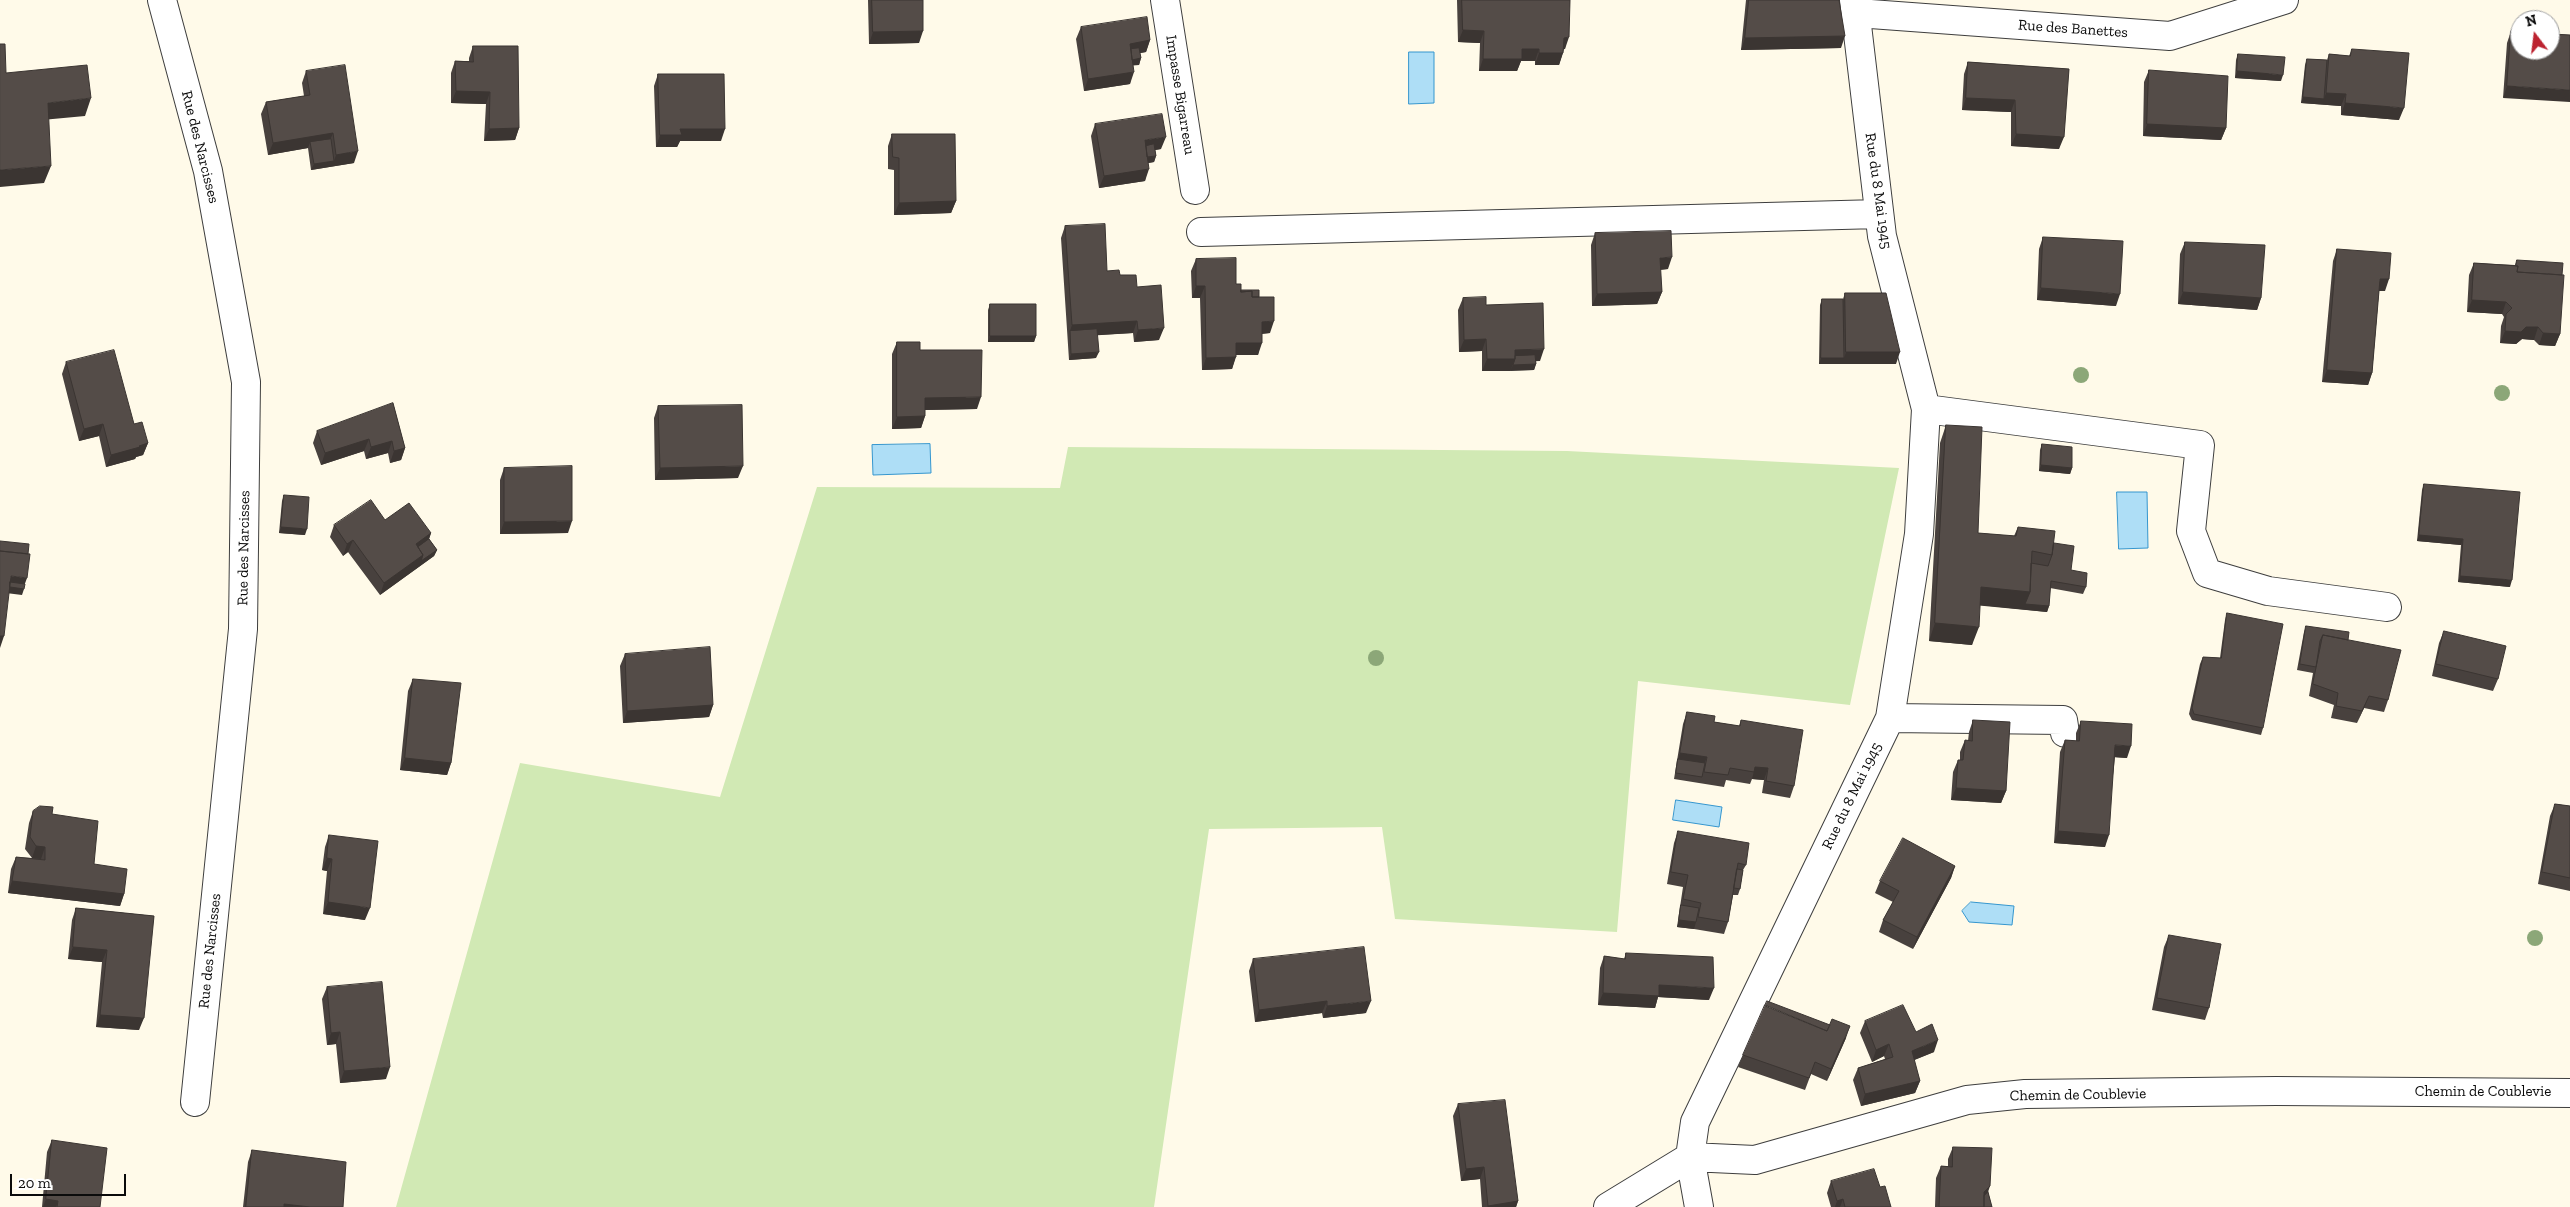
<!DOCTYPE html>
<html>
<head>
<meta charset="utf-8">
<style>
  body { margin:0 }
  #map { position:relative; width:2570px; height:1207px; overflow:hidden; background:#fffae9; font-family:"Zilla Slab",serif }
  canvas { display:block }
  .north { position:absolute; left:2510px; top:10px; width:50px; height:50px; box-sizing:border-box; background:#fff; border:1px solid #9d9d9d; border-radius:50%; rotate:345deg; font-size:14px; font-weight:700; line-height:20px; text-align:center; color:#0b0b0b }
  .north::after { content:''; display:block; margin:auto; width:18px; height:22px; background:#bc2330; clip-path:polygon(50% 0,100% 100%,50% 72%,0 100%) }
  .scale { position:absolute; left:10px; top:1174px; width:116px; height:22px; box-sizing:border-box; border:2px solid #0b0b0b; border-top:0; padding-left:6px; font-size:15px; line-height:18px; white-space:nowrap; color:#0b0b0b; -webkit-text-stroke:4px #fff; paint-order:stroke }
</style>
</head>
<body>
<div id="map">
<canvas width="2570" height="1207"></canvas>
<div class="north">N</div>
<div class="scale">20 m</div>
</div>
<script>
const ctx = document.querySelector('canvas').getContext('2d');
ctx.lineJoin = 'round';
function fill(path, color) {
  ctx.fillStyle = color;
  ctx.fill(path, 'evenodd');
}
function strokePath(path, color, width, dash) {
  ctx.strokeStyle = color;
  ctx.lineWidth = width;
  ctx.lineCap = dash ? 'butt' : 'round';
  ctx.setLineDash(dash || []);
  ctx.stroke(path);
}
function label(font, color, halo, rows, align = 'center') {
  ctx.font = font + ' "Zilla Slab",serif';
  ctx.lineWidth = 5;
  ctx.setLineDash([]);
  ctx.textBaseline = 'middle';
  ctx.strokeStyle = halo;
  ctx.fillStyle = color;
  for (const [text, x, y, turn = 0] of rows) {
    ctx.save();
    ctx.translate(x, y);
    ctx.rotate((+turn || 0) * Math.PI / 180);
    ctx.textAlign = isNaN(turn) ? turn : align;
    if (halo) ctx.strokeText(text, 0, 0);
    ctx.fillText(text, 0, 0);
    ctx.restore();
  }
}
const green = new Path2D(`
  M1068,447l499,4 332,17 -49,237 -212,-24 -21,251 -222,-13 -13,-92 -173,2 -55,378h-758l124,-444 200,34 97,-310 243,1z`);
const water = new Path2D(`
  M1409,52h25v51l-25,1z
  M930,444l1,29 -58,2 -1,-30z
  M2117,492h30l1,56 -29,1z
  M1676,800l46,7 -3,20 -46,-7z
  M1971,902l43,4 -2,19 -43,-3 -7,-11z`);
const minor = new Path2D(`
  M162,0l46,171 38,211 -3,247 -48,473
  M1165,0l30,190
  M1857,13l313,23 114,-36
  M1201,232l678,-18
  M1926,409l274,36 -9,86 16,42 61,18 119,16
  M1890,718l173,2 2,13
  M1608,1207l82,-50 65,3 212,-60 58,-6 251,-3 294,2
  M1699,1207l-9,-50 5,-35 195,-404 29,-184 7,-125 -44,-173 -28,-236`);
const trees = [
  [2081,375],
  [2502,393],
  [1376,658],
  [2535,938]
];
const wall = new Path2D(`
  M868,0h55l-4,43 -50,1z
  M1457,0h113l-5,49h-1l-5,16h-24v-4h-14l-4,10h-38l1,-28 -22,-1z
  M1746,0h93l2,48 -100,2z
  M1081,27l69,13 -4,12 -6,1 1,5 -2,7h-6l-3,19 -46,7 -8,-52z
  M2511,31l59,4 -67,63 4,-55z
  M473,46l46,82 -4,12 -31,1 2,-37 -35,-1v-30l4,-12h14v-3z
  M2352,49l47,71 -58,-5v-9l-40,-3 4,-38 2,-6 20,1 2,-6 20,2z
  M2238,54l43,27 -46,-3 1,-18z
  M1968,62l101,7 -10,80 -48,-3v-34l-49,-2 2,-36z
  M2149,70l77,58 -5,12 -78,-4 1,-54z
  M306,71l48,92 -43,7 -3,-22 -40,7 -7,-41 5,-12 38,-6 -2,-13z
  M658,74l63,67h-41l-3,6h-21l-2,-61z
  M1095,124l66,25 -6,1 1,6 -2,6 -6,1 -3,18 -46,7 -8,-52z
  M892,134l64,67 -5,12 -57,2v-45l-6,-1v-23z
  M1065,226l42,45 13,4 39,65 -25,2 -1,-9 -36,2 -1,23 -27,2 -8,-122z
  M1595,233l73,36 -8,1 2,22 -5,12 -65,2 -1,-61z
  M2043,237l73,69 -79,-6 2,-51z
  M2185,242l76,56 -4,12 -79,-6 2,-50z
  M2337,249l48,42h-6l-7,82 -4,12 -46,-3 11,-121z
  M1196,259l40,25 5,6 18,7 11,36 -8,1 -4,21h-22l-4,14 -30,1 -2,-72h-8l-1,-27z
  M2517,260l43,74 -5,12 -16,-1 -5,-5 -12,-1 -6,5 -16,-1 1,-17 3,-9 -2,-3 -35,-2 2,-37 5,-12 41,2z
  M1845,293l51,71h-77l1,-59 2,-6h21z
  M1463,298l23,7 54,56h-4v3l-2,6 -52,1v-20l-23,1 -1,-42z
  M990,304l46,32 -2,6h-46v-32z
  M897,342l23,8 57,59 -52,1v6l-4,12 -29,1v-75z
  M66,362l68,62 14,19 -5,12 -7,2 -1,2 -29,8 -7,-31 -20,5 -17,-67z
  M393,403l12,45 -4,12 -11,3 -2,-10 -22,6 -2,-8 -43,14 -8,-22 4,-12z
  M658,406l80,72 -83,2 -1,-62z
  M1946,425l32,108 36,3 4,-9 36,16 17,27 15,17 -3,7 -33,-6 -1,18 -2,6 -67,-7 -8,40 -43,-4 11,-198z
  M2042,444l30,24 -2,6 -31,-3 1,-21z
  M504,468l64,65 -68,1v-54z
  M2424,484l86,103 -52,-5 3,-37 -44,-4 5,-51z
  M284,495l21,40 -26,-2 3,-32z
  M385,520l46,13 -2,6 8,11 -3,6 -54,39 -32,-43 -5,4 -13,-19 4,-12z
  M2227,613l36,115 -2,7 -69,-15 -3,-6 11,-50 3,-7 17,1 5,-38z
  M2306,626l42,14 40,60 -4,12 -20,-4 -7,15 -26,-5 3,-13 -25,-9 4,-23 -16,-3 7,-38z
  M2444,631l54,48 -5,12 -61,-15 7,-33z
  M625,654l88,51 -4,12 -86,6 -3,-57z
  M413,679l38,84 -4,12 -47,-5 8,-79z
  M1687,712l27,10 25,4 2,-6 53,66 -4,12 -28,-5 2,-13 -12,-1 -2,5 -24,-4 -2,7 -50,-8 9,-55z
  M1973,720l33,71 -5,12 -50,-3 2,-28 5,-12h2v-8l5,-12 3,1 1,-9z
  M2081,721l46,37 -12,-1 -10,90 -51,-4 6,-91 5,-12 11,1v-8z
  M2555,804l15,2v85l-32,-7 12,-68z
  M33,811l19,3 42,50 30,30 -4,12 -112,-13 3,-24 5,-12 16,1 -7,-9 4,-26z
  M1678,831l68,34 -3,5 -3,19 -2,6h-5l-5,27 -4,12 -30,-5 -17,-2 6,-40 -16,-3 7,-41z
  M329,835l36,85 -42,-6 4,-43 -5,-1 3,-23z
  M1955,866l-4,12 -38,71 -34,-17 4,-12 10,-18 -18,-9 5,-12z
  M76,908l78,8 -15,114 -43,-3 6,-65 -34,-3 4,-39z
  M2169,935l40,73 -4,12 -53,-10 12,-63z
  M1626,953l83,47 -51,-3 -3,11 -57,-3 2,-37 4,-12 20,3z
  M1253,959l113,54 -43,5 -1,-5 -67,9 -6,-51z
  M327,987l59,92 -46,4 -4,-39 -9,1 -5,-46z
  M1865,1021l69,31 -20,8 6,21 -5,12 -54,13 -8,-26 5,-12 27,-9 -1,-3 -12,6 -12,-29z
  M1846,1038l-19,43 -16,-7 -6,16 -67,-23 5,-12z
  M1458,1104l60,97 -2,6h-34l-2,-28 -19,2 -8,-65z
  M52,1140l48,67h-58l5,-55z
  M1953,1147l35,45 4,15h-57l1,-29 5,-12h7v-7z
  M252,1150l91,57h-100l5,-45z
  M1831,1181l60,26h-60l-4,-14z`);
const shadedWall = new Path2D(`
  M1463,30l21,1 -4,12 -22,-1z
  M923,31l-4,12 -50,1 4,-12z
  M1845,36l-4,12 -100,2 4,-12z
  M1569,37l-4,12 -5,1 4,-12z
  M1150,40l-4,12 -17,3 1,-11z
  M1522,49h17l-4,12h-14l-4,10h-38l4,-12z
  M1539,53h24l-4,12h-24z
  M1141,58l-2,7 -12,1 3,-6z
  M2237,71l46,4 -2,6 -46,-3z
  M1134,72l-4,12 -46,7 4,-12z
  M2507,86l63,4v12l-67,-4z
  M456,91l34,1 -4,12 -35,-1z
  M2326,93l20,1 -5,12 -40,-3 2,-6 21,2z
  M91,98l-6,18 -43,4 6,-17z
  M1966,98l49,2 -4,12 -49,-2z
  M2345,103l59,5 -5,12 -58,-5z
  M2147,124l79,4 -5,12 -78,-4z
  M519,128l-4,12 -31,1 5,-12z
  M680,129h45l-4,12h-41l-3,6h-21l4,-12z
  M333,133l-5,12 -18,-3 -2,6 -40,7 5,-12z
  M2016,134l48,3 -5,12 -48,-3z
  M1166,137l-5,12 -18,3 2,-12z
  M358,151l-4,12 -43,7 3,-6 20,-3 2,-6z
  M1156,156l-2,6 -12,2 2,-6z
  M51,166l-7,17 -44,4v-17z
  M1149,169l-4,12 -46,7 5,-12z
  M956,201l-5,12 -57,2 5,-12z
  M1672,257l-4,12 -13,1 5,-12z
  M2380,279h9l-4,12h-9z
  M1196,286h9l-5,12h-8z
  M2041,288l79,6 -4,12 -79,-6z
  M1662,292l-5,12 -65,2 5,-12z
  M2183,292l78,6 -4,12 -79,-6z
  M2472,300l34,2 -4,12 -35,-2z
  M1137,321l-4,12 -63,4v-6l2,-6z
  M1274,321l-4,12 -13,1 5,-12z
  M2526,327h12l-4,13 -12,-1 -6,5 -16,-1 5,-12z
  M1164,328l-5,12 -25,2 4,-12z
  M2543,333l17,1 -5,12 -16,-1z
  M990,336h46l-2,6h-46z
  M1486,339l-4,12 -23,1 5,-12z
  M1236,343h26l-4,12h-27z
  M1544,349l-4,12 -26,1 -4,9h-28l5,-12 28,-9z
  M1099,352l-3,6 -27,2 2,-6z
  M1846,352h54l-4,12h-77l2,-6h23z
  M1236,357l-4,12 -30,1 4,-12z
  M1536,364l-2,6 -24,1 3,-6z
  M2327,370l45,3 -4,12 -46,-3z
  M981,397l-4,12 -57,1 5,-12z
  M925,416l-4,12 -29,1 5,-12z
  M103,424l-4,12 -20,5 5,-12z
  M369,439l-5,12 -43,14 4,-12z
  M392,441l-4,12 -22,6 5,-12z
  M148,443l-5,12 -7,2 -1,2 -29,8 5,-12z
  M405,448l-4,12 -11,3 4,-12z
  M2041,465l31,3 -2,6 -31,-3z
  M743,466l-5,12 -83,2 5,-12z
  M572,521l-4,12 -68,1 4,-12z
  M281,527l26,2 -2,6 -26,-2z
  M431,533l-4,12 -13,5 2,-6z
  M2419,535l44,4 -2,6 -44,-4z
  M353,540l-5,12 -5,4 4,-12z
  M437,550l-3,6 -54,39 4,-12 39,-28z
  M11,576l16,2 -4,11h1l-2,6 -16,-2z
  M2460,576l52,4 -2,7 -52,-5z
  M1981,587l49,5 19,14 -2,6 -73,-7z
  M1935,623l44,4 -7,18 -43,-4z
  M0,636h4l-4,12z
  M2369,696l-5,12 -7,15 5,-12z
  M713,705l-4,12 -86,6 4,-12z
  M2115,745l16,1 -4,12 -16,-1z
  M1680,753l27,4 -5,12 -24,-10z
  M405,758l46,5 -4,12 -47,-5z
  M1755,767l13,1 -4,12 -12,-1z
  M1956,788l50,3 -5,12 -50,-3z
  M2058,831l51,4 -4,12 -51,-4z
  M36,846l9,1 -4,12 -9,-1z
  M327,858l5,1 -5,12 -5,-1z
  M1955,866l-4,12 -38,71 4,-12z
  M12,881l112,13 -4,12 -112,-13z
  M328,902l42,6 -5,12 -42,-6z
  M1679,920l17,2 -2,7 -17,-2z
  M73,947l34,3 -5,12 -34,-3z
  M1659,985l55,3 -5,12 -51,-3 -3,11 -57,-3 5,-12z
  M1327,1001l-5,12 -67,9 4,-12z
  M1371,1001l-5,12 -43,5 4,-12z
  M100,1015l44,3 -5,12 -43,-3z
  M1850,1026l-4,12 -19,43 4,-12z
  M340,1032l-4,12 -9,1 4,-12z
  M1938,1040l-4,12 -27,11 5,-12z
  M1889,1044l-5,12 -12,6 4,-12z
  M390,1067l-4,12 -46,4 4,-12z
  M1920,1081l-5,12 -54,13 4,-12z
  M1484,1167l-4,12 -19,2 5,-12z
  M1990,1186l-4,12 -4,4 2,-10z
  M46,1199l12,2 -2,6h-13z
  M1843,1199l-3,8h-5l2,-6z
  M1518,1201l-2,6h-29l1,-1z
  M284,1204l26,3h-27z`);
const building = new Path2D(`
  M872,0h51v31l-50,1z
  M1462,0h108l-1,37 -5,1 -1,15h-24v-4h-17v10h-39l1,-28 -21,-1z
  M1749,0h90l6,36 -100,2z
  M1147,17l3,23 -20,4 4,28 -46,7 -7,-52z
  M2511,31l9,1v18h30v-16l20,1v55l-63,-4z
  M0,44h5l1,29 81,-8 4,33 -43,5 3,63 -51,4z
  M473,46h45l1,82 -30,1 1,-37 -34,-1 -1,-30 18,1z
  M1139,48l2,10 -9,2 -1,-11z
  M2352,49l57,4 -5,55 -59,-5 1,-9 -20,-1 3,-39 21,2z
  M2238,54l47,3 -2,18 -46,-4z
  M2307,59l20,1 -3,39 -21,-2z
  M1968,62l101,7 -5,68 -48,-3 -1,-34 -49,-2z
  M345,65l13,86 -22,4 -3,-22 -60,10 -7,-41 44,-7 -4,-24z
  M2149,70l79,6 -2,52 -79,-4z
  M658,74h66l1,55h-45l2,6h-22z
  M1162,114l4,23 -21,3 4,29 -45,7 -9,-52z
  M892,134h63l1,67 -57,2v-45l-6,-1z
  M331,139l3,22 -20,3 -4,-22z
  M1154,144l2,12 -9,1 -1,-11z
  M1105,224l2,47 12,-1 1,5h16l1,12 24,-2 3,43 -26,2 -1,-9 -65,4 -7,-99z
  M1671,231l1,26 -12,1 2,34 -65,2 -2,-61z
  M2043,237l80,4 -3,53 -79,-6z
  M2185,242l80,3 -4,53 -78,-6z
  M2337,249l54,4 -2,26h-9l-8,94 -45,-3z
  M1236,258v26h5v8l11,-1v6h22v24l-12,1v21h-26v14l-30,1 -1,-72h-9v-27z
  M2517,260l46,3 -1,12 -45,-3 1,-6h-2z
  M2474,263l44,3 -1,6 47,3 -4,59 -17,-1 -5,-6h-12l-5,5 -16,-1 1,-17 6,-6 -6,-6 -34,-2z
  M1241,290h18v7h-7v-6l-11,1z
  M1845,293h41l14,59h-54z
  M1486,297v8l57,-2 1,46 -29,1v9h-28l-1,-20 -22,1 -1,-42z
  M1822,299h21l1,59h-23z
  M990,304h46v32h-46z
  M1097,329l2,23 -28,2 -1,-23z
  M897,342h23v8h62l-1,47 -56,1v18l-28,1z
  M114,350l20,74 8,-2 6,21 -9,3 1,1 -29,8 -8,-31 -19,5 -18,-67z
  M1535,355l1,9 -23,1 2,-6v-3z
  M393,403l12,45 -11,3 -2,-10 -21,6 -2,-8 -44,14 -8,-22z
  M742,405l1,61 -83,2 -2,-62z
  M1946,425l36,2 -4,106 38,3 2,-9 37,4 -3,24 -20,-4 -2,41 -49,-5 -2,40 -44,-4z
  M2042,444l30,3v21l-31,-3z
  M572,466v55l-68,1v-54z
  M2424,484l96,8 -8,88 -52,-4 3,-37 -44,-4z
  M284,495l25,2 -2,32 -26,-2z
  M371,500l14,20 24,-17 22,30 -15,11 7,11 -39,28 -31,-43 -6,4 -13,-19z
  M429,539l8,11 -16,11 2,-6 -5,-8z
  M0,541l29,3 -1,10 -28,-3z
  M2054,543l20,3 -3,24 16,3 -1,14 -35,-6 -2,25 -24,-2 5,-12 1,-29 17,3 4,-11z
  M0,551l30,3 -3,24 -16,-2 -7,60h-4z
  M10,582l15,2 -1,5 -14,-2z
  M2227,613l56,11 -20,104 -69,-14 -2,-6 11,-51 18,1z
  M2306,626l43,6 -1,8 -25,-5 -3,6 -4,26 -16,-3z
  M2444,631l62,15 -8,33 -62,-15z
  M2323,635l78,15 -13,50 -19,-4 -7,15 -26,-5 2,-13 -25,-9z
  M710,647l3,58 -86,6 -2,-57z
  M413,679l48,4 -10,80 -46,-5z
  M1687,712l28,4 -1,6 26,4 1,-6 62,10 -9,56 -28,-5 2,-13 -13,-1 -1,5 -24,-4 -2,7 -24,-3 3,-15 -27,-4z
  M1973,720l37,2 -4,69 -50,-3 2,-28h5l2,-20 7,1z
  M2081,721l51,3 -1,22 -16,-1 -6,90 -51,-4 7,-91 14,1z
  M1678,759l27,4 -3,14 -26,-4z
  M2555,804l15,2v72l-28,-6z
  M40,806l13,1 -1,7 46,7 -4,43 33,5 -3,25 -112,-13 4,-24 29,3v-13l-9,-1 -6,-9 3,-26z
  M1678,831l71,12 -3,22 -8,-2 -10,59 -30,-5 3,-14 -18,-4 5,-24 -17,-3z
  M329,835l49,6 -8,67 -42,-6 4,-43 -5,-1z
  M1903,838l52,28 -38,71 -34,-17 16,-29 -19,-10z
  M1737,869l6,1 -3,19 -6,-1z
  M1681,905l18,3 -3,14 -17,-2z
  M76,908l78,8 -10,102 -44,-3 7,-65 -34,-3z
  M2169,935l52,9 -12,64 -52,-10z
  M1364,947l7,54 -44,5v-5l-68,9 -6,-51z
  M1626,953l87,4 1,31 -55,-3v11l-56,-3 1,-37 21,3z
  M382,982l8,85 -46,4 -4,-39 -9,1 -4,-46z
  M1767,1001l63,24 -3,6 -62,-25z
  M1765,1005l62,26 5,-12 18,7 -19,43 -16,-7 -6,16 -66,-23z
  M1903,1005l13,27 16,-8 6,16 -26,11 8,30 -55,13 -7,-26 35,-11 -4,-13 -13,6 -11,-29z
  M1505,1100l13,101 -30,5 -4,-39 -18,2 -8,-65z
  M52,1140l55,8 -7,59h-43l1,-6 -12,-2z
  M1953,1147l39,1 -2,38 -6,6v15h-45l2,-41 11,1z
  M252,1150l94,12 -3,45h-33l-26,-3v3h-38z
  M1874,1169l6,18 5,-1 6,21h-46l-2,-8 -6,2 -6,-20z
  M1988,1192l4,15h-8v-11z`);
const streetNames = [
  ["Rue des Banettes",2073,29,4],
  ["Impasse Bigarreau",1180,95,81],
  ["Rue des Narcisses",200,147,76],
  ["Rue du 8 Mai 1945",1878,191,82],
  ["Rue des Narcisses",244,548,-89],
  ["Rue du 8 Mai 1945",1852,796,-64],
  ["Rue des Narcisses",210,951,-84],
  ["Chemin de Coublevie",2483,1092],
  ["Chemin de Coublevie",2078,1095,-1]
];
fill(green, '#d1e9b4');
fill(water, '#aedef6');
strokePath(water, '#3596ce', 1);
strokePath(minor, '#3e3e3e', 30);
strokePath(minor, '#fff', 28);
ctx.fillStyle = '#8ca778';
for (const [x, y] of trees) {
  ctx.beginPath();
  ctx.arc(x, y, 8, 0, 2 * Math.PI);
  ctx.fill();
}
fill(wall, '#48413e');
fill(shadedWall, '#3b3532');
fill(building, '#544c48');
strokePath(building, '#3b3532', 1);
label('15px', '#0b0b0b', '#fff', streetNames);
</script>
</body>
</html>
